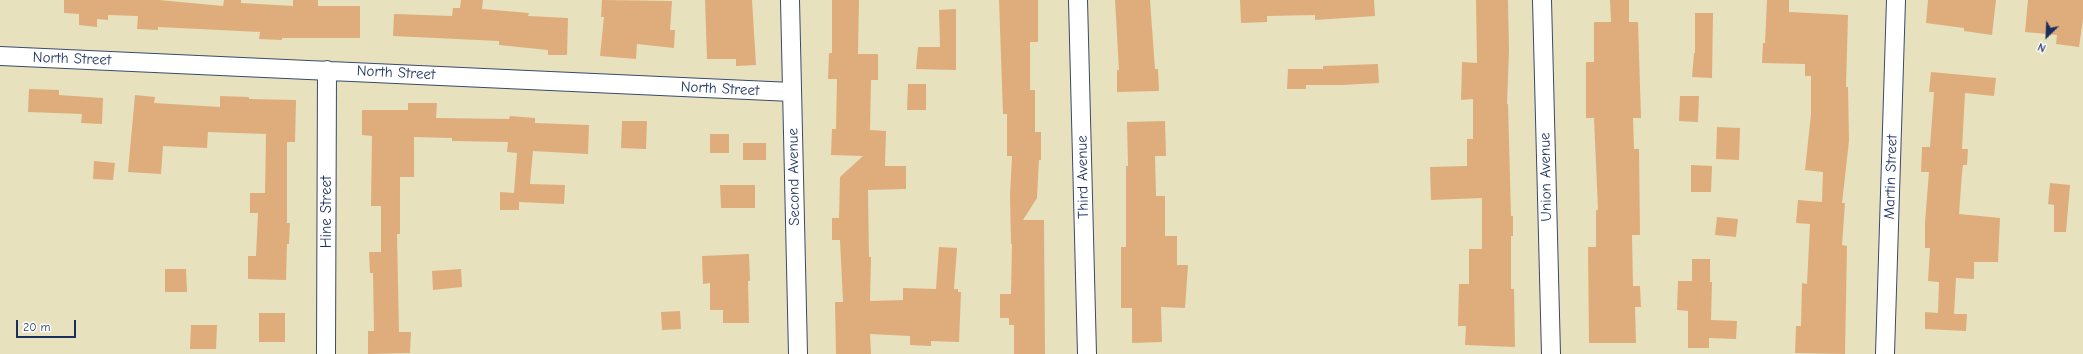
<!DOCTYPE html>
<html>
<head>
<meta charset="utf-8">
<style>
  body { margin:0 }
  #map { position:relative; width:2083px; height:354px; overflow:hidden; background:#e7e1be; font-family:"Comic Neue",sans-serif }
  canvas { display:block }
  .north { position:absolute; left:2027px; top:16px; width:40px; height:40px; -webkit-text-stroke:3px #fff; paint-order:stroke; rotate:204deg; font-size:11px; font-weight:700; line-height:16px; text-align:center; color:#1b2f5e }
  .north::after { content:''; display:block; margin:auto; width:14px; height:18px; background:#1b2f5e; clip-path:polygon(50% 0,100% 100%,50% 72%,0 100%) }
  .scale { position:absolute; left:16px; top:320px; width:60px; height:18px; box-sizing:border-box; border:2px solid #1b2f5e; border-top:0; padding-left:5px; font-size:12px; line-height:14px; white-space:nowrap; color:#1b2f5e; -webkit-text-stroke:3px #fff; paint-order:stroke }
</style>
</head>
<body>
<div id="map">
<canvas width="2083" height="354"></canvas>
<div class="north">N</div>
<div class="scale">20 m</div>
</div>
<script>
const ctx = document.querySelector('canvas').getContext('2d');
ctx.lineJoin = 'round';
function fill(path, color) {
  ctx.fillStyle = color;
  ctx.fill(path, 'evenodd');
}
function strokePath(path, color, width, dash) {
  ctx.strokeStyle = color;
  ctx.lineWidth = width;
  ctx.lineCap = dash ? 'butt' : 'round';
  ctx.setLineDash(dash || []);
  ctx.stroke(path);
}
function label(font, color, halo, rows, align = 'center') {
  ctx.font = font + ' "Comic Neue",sans-serif';
  ctx.lineWidth = 3;
  ctx.setLineDash([]);
  ctx.textBaseline = 'middle';
  ctx.strokeStyle = halo;
  ctx.fillStyle = color;
  for (const [text, x, y, turn = 0] of rows) {
    ctx.save();
    ctx.translate(x, y);
    ctx.rotate((+turn || 0) * Math.PI / 180);
    ctx.textAlign = isNaN(turn) ? turn : align;
    if (halo) ctx.strokeText(text, 0, 0);
    ctx.fillText(text, 0, 0);
    ctx.restore();
  }
}
const building = new Path2D(`
  M64,0h95l64,6 1,-6h17v3l52,3v-6h25v6h42v32h-78v2l-23,-1 1,-7 -102,-5v3l-21,-1 1,-13 -30,-1v5l-11,-1v8l-18,-2v-11l-15,-1z
  M461,0h22l-1,9 47,4 -1,3 40,2 -1,37h-19v-5l-49,-5v-4l-106,-5 1,-22 58,2 1,-8h7z
  M602,0l70,1 -2,29h5l-1,18 -37,-4 -1,15 -36,-3 4,-39h-3z
  M705,0h47l4,65 -20,1v-7h-29z
  M832,0h27l-1,54h20v26h-7l-1,50 16,1 -1,35h21v23l-38,1 1,67h2l-1,44 33,-1v-12l33,1 3,-42 18,1 -3,41h4v3h3l-2,50 -28,-1v5l-21,-1v-9l-40,-2 1,20h-35l-1,-52h8l-3,-62h-8v-22h7l1,-41 23,-21 -32,-1 1,-26h4l1,-50h-9l1,-26h3z
  M999,0h39v42h-8v48h5v42h6v28h-2l-2,38 -14,22h21l1,134h-31v-29h-5v-7h-9v-24h11l1,-50h-1l-1,-49 2,-39h-5v-42h-4z
  M1115,0h35l5,69h3l1,22 -42,1v-22h2z
  M1240,0h134l1,16 -60,4v-5l-48,1v6l-26,1z
  M1476,0h32l1,51 -2,53h1l3,112h2v20h-2v53h3l1,58 -50,-2 1,-19h-8l1,-42h10v-35h13v-51l-51,2 -1,-33 37,-1v-27h6v-40l-12,1 1,-38 15,1z
  M1610,0h19v22h9l3,96h-8l1,31h5l1,86h-8l1,51h7l1,21h-6l1,36h-47l-1,-96h8v-37h2l-4,-92h-8v-56h8v-40h17z
  M1767,0h22v12l59,3 -2,72h2l1,54 -7,62h3l-3,42 5,1 -2,108 -50,-1 1,-27h5l1,-43 5,1 3,-60 -14,-1 2,-23 24,2 1,-30 -18,-2 6,-56v-38h-6v-12l-43,-1 1,-20h2z
  M1928,0h68l-4,35 -28,-4v-3l-38,-5z
  M2028,0h55v19l-4,28 -23,-3 1,-9 -32,-3z
  M956,9v61l-40,-1 2,-22h22l-1,-37z
  M1695,13h18l-1,65 -20,-1 2,-24h1z
  M1378,64l1,19 -37,2h-36v4h-19l1,-20h35v-3z
  M1931,72l65,6 -2,18 -29,-3 -3,56h6l-1,16h-4l-1,8 -3,41 41,4 -2,44h-24v17l-18,-1 -2,36h13l-1,17 -41,-2v-17l13,1 1,-31 -11,-1 2,-33h-5v-26l4,-50h-8l1,-25h8l4,-55h-5z
  M908,84h18v26h-19z
  M29,89l30,1v5l44,3 -1,26 -21,-1 1,-9 -54,-2z
  M135,95l20,2 -1,6 66,4v-11l29,1v2l47,1 -1,42h-8v81h3l-1,21h-2l-1,36 -38,-1v-23h8l2,-43h-8v-20h15l1,-59 -58,-2 -1,16 -44,-2 -2,28 -33,-2z
  M1680,96h19l-1,26 -19,-1z
  M408,103h29l-1,15 73,1 1,-3 25,2v5l54,2 -1,29 -55,-3 -3,33 35,1 -1,19 -45,-2v8h-19v-18l14,1 3,-40 -10,-1 1,-10 -56,-1v-3l-38,-1v40h-14v57h-3l2,98h12l-1,21 -42,1v-23h6l-1,-58h-3l-1,-21h12v-46h-10l1,-70 -10,-1v-25h46z
  M622,121h25l-1,28 -25,-1z
  M1165,121l1,35h-11l1,40h9v40h12v29h11l-3,43 -24,-1 1,35 -30,1v-35h-11v-61h5v-81h2l-1,-44z
  M1717,127l23,1 -1,32 -23,-1z
  M710,134h19v19h-19z
  M743,143h23v17h-23z
  M94,161l21,2 -2,17 -20,-1z
  M1691,165l21,1 -1,26h-20z
  M2050,183l20,2 -4,47h-12v-27l-6,-1z
  M720,185h35v23h-34z
  M1717,217l21,2 -2,18 -21,-2z
  M749,254l1,27h-2l1,42h-26v-13h-13v-27l-7,1 -1,-28z
  M1692,259h18v23h2l-1,38 26,1 -1,18 -27,-1v10h-21v-37l-11,-1 1,-29h14z
  M165,269h21l1,23h-22z
  M461,269l1,18 -29,3 -1,-19z
  M680,311l1,18 -19,1 -1,-18z
  M259,313h26v29h-26z
  M191,325h26l-1,24h-26z`);
const minor = new Path2D(`
  M790,0l8,354
  M1078,0l9,354
  M1542,0l9,354
  M0,56l792,36
  M326,354l1,-284
  M1885,354l11,-354`);
const streetNames = [
  ["North Street",72,59,2],
  ["North Street",396,73,3],
  ["North Street",720,89,3],
  ["Second Avenue",794,177,-91],
  ["Third Avenue",1083,177,-91],
  ["Union Avenue",1546,177,-91],
  ["Martin Street",1891,177,-88],
  ["Hine Street",327,212,-90]
];
fill(building, '#dfad7c');
strokePath(minor, '#3a4a6c', 20);
strokePath(minor, '#fff', 18);
label('15px', '#1b2f5e', '#fff', streetNames);
</script>
</body>
</html>
